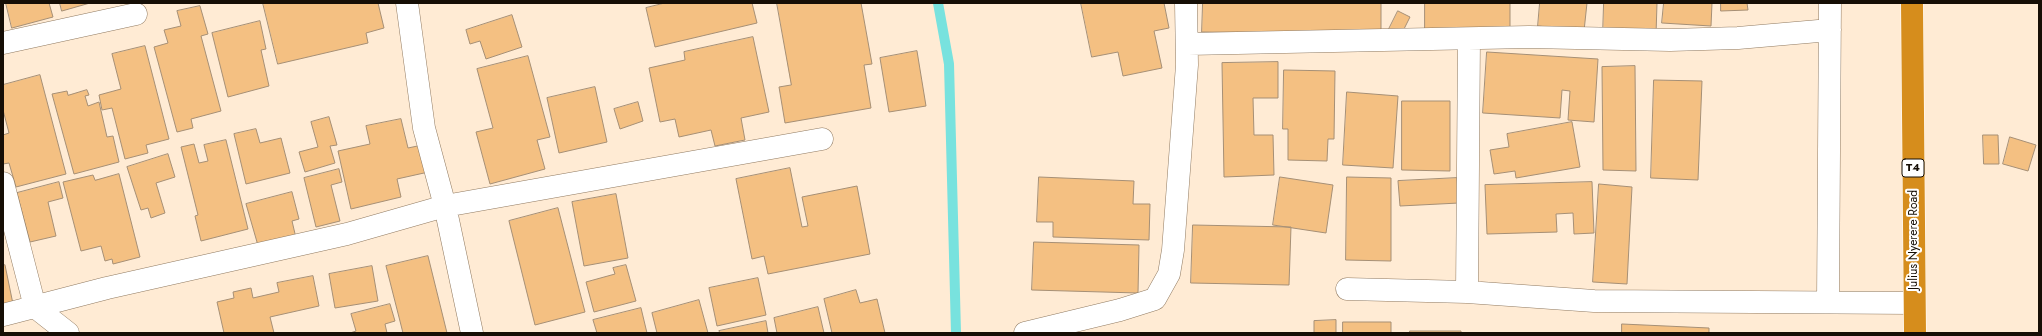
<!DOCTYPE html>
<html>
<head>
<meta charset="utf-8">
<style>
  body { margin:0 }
  #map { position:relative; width:2042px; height:336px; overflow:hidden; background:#ffebd4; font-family:Jost,sans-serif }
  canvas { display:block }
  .frame { position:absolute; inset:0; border:4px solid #160e05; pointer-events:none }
</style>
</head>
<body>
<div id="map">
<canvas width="2042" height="336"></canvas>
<div class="frame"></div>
</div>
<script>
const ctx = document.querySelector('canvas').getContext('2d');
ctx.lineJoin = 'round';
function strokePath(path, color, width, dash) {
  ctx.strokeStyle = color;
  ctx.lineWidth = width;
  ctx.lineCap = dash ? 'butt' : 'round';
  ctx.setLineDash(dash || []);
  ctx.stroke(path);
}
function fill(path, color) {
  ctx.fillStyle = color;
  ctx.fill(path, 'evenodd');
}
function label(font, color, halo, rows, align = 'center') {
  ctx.font = font + ' Jost,sans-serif';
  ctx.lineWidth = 4;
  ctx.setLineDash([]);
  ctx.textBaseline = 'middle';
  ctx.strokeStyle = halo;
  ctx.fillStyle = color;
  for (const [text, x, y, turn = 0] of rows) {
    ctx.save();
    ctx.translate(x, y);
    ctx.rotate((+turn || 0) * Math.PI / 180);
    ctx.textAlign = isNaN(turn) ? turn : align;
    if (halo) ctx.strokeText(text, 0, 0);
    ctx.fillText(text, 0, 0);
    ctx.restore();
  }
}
const stream = new Path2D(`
  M938,3l11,61 7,269`);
const building = new Path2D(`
  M6,3h43l4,14 -41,11z
  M60,3h30l-28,8z
  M263,3h115l6,25 -18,5 2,10 -90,21z
  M665,3h87l5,20 -102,24 -9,-39z
  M777,3h84l11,61 -8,1 7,43 -86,15 -6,-36 12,-2z
  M1081,3h83l5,25 -15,3 8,37 -39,8 -5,-24 -26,5z
  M1203,3h178v31l-179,-2z
  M1425,3h85v27l-85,-1z
  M1540,3h47l-3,28 -46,-5z
  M1604,3h53l-1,32 -53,-1z
  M1664,3h48l-1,23 -49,-3z
  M1721,3h26l1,7 -27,1z
  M200,6l8,28 -7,2 20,75 -30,8 2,9 -16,4 -23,-85 14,-4 -4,-13 17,-4 -4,-15z
  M1398,11l12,6 -10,20 -12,-6z
  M512,15l10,32 -36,12 -6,-18 -10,3 -4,-14z
  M260,21l6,28 -5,1 8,36 -41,11 -16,-64z
  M753,37l16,75 -28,6 4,22 -30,6 -4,-16 -32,7 -4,-18 -15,3 -11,-54 36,-8 -1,-8z
  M145,46l24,93 -23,6 2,8 -23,6 -13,-51 -10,2 -3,-15 22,-6 -9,-35z
  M917,51l9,55 -37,6 -9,-54z
  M1487,52l111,7 -4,63 -26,-2 2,-29 -8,-1 -2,28 -77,-5z
  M528,56l22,81 -13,3 8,29 -55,15 -14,-52 17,-4 -16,-59z
  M1278,62v36h-25l1,37h19l1,40 -50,2 -2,-114z
  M1635,66l1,105 -33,-1 -1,-103z
  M1284,70l51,1 -1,68h-6l-1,22 -39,-1v-31h-5z
  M40,75l26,99 -50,13 -7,-24 -6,1v-29l6,-2 -6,-23v-25z
  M1654,80l48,1 -4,99 -47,-2z
  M595,87l12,55 -48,11 -12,-55z
  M87,90l2,5 -4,1 3,10 11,-4 8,35 6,-1 6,26 -45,12 -22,-80 15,-3 1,4z
  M1347,92l51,4 -5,72 -50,-3z
  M1402,101h48v70l-48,-1z
  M638,102l5,19 -23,8 -6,-20z
  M329,117l8,28 -7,1 5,17 -30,9 -6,-20 19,-5 -7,-25z
  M401,119l7,29 19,-4 6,27 -36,8 4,18 -50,12 -13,-58 32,-7 -4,-18z
  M1572,122l8,45 -64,11 -1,-7 -21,3 -4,-24 19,-3 -2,-13z
  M256,129l4,14 21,-5 9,35 -44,11 -12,-50z
  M1983,135h15l1,29h-15z
  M2010,137l26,8 -8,26 -25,-7z
  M226,140l22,89 -47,12 -6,-25 3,-1 -17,-68 13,-3 5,19 9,-2 -4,-16z
  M168,154l7,23 -19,6 9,30 -14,5 -3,-10 -7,2 -14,-43z
  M790,168l12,59 6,-1 -6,-29 55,-11 13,68 -102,20 -4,-18 -12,3 -16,-80z
  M339,169l3,13 -11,3 9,36 -24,6 -12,-49z
  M119,174l21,83 -27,7 -1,-5 -7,2 -4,-15 -20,5 -18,-69 30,-7 2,5z
  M1039,177l95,4 -1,23h17l-1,36 -96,-3v-15h-16z
  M1280,177l53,8 -7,48 -53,-8z
  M1347,177l44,1v83l-45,-1z
  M1457,178l2,25 -59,3 -2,-25z
  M59,182l4,16 -15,4 8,34 -26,6 -13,-49z
  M1592,182l2,51 -20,1 -1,-21 -17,1 1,18 -70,2 -2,-49z
  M1599,184l33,3 -5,97 -34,-2z
  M292,192l7,27 -7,2 4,17 -37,11 -13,-45z
  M616,194l12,64 -44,8 -12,-64z
  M558,208l27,104 -50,13 -26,-104z
  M1193,225l98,2 -2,58 -98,-2z
  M1034,242l105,3 -1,48 -106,-3z
  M428,256l19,77h-44l-17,-67z
  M5,265l8,39 -10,2v-40z
  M626,265l10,36 -42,11 -8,-30 29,-8 -2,-6z
  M372,266l6,35 -43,7 -6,-34z
  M313,276l6,30 -49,11 4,16h-50l-7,-31 17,-4 -1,-6 18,-4 2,10 26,-6 -2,-9z
  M758,278l8,37 -49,11 -8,-38z
  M856,290l4,13 17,-4 8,34h-53l-8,-34z
  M699,300l9,33h-51l-5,-20z
  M390,304l5,17 -10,3 2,9h-37l6,-2 -5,-17z
  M818,307l6,26h-47l-3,-15z
  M641,308l6,25h-50l-4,-13z
  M1336,320v13h-22v-12z
  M766,321l2,12h-48l-1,-2z
  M1343,322h48v11h-48z
  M1622,324l87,4v5h-87z
  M1410,331h51v2h-51z`);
const minor = new Path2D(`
  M407,3l17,125 21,78 27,127
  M3,43l133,-29
  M1188,44l341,-7 141,3 68,-2 92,-8
  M3,183l32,124 33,26
  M1347,289l120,3 127,9 320,2
  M1467,292l2,-253
  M1828,302l2,-299
  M3,315l104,-27 240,-54 98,-28 377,-67
  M1025,333l95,-23 35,-11 14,-25 4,-24 14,-185 -1,-62`);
const highway = new Path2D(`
  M1912,3l3,330`);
const shields = [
  [1913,168,22]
];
const shieldNames = [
  ["T4",1913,168]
];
const streetNames = [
  ["Julius Nyerere Road",1914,240,-90]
];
strokePath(stream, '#78e2de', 10);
fill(building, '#f4c082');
strokePath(building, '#a68f75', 1);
strokePath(minor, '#917b62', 23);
strokePath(highway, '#fff', 23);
strokePath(minor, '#fff', 22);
strokePath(highway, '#d68d1c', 22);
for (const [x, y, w] of shields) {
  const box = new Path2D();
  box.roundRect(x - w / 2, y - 9, w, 18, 3);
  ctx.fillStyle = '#fff';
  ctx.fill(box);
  strokePath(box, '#160e05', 1);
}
label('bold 11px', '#160e05', null, shieldNames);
label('12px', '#160e05', '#fff', streetNames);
</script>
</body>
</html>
